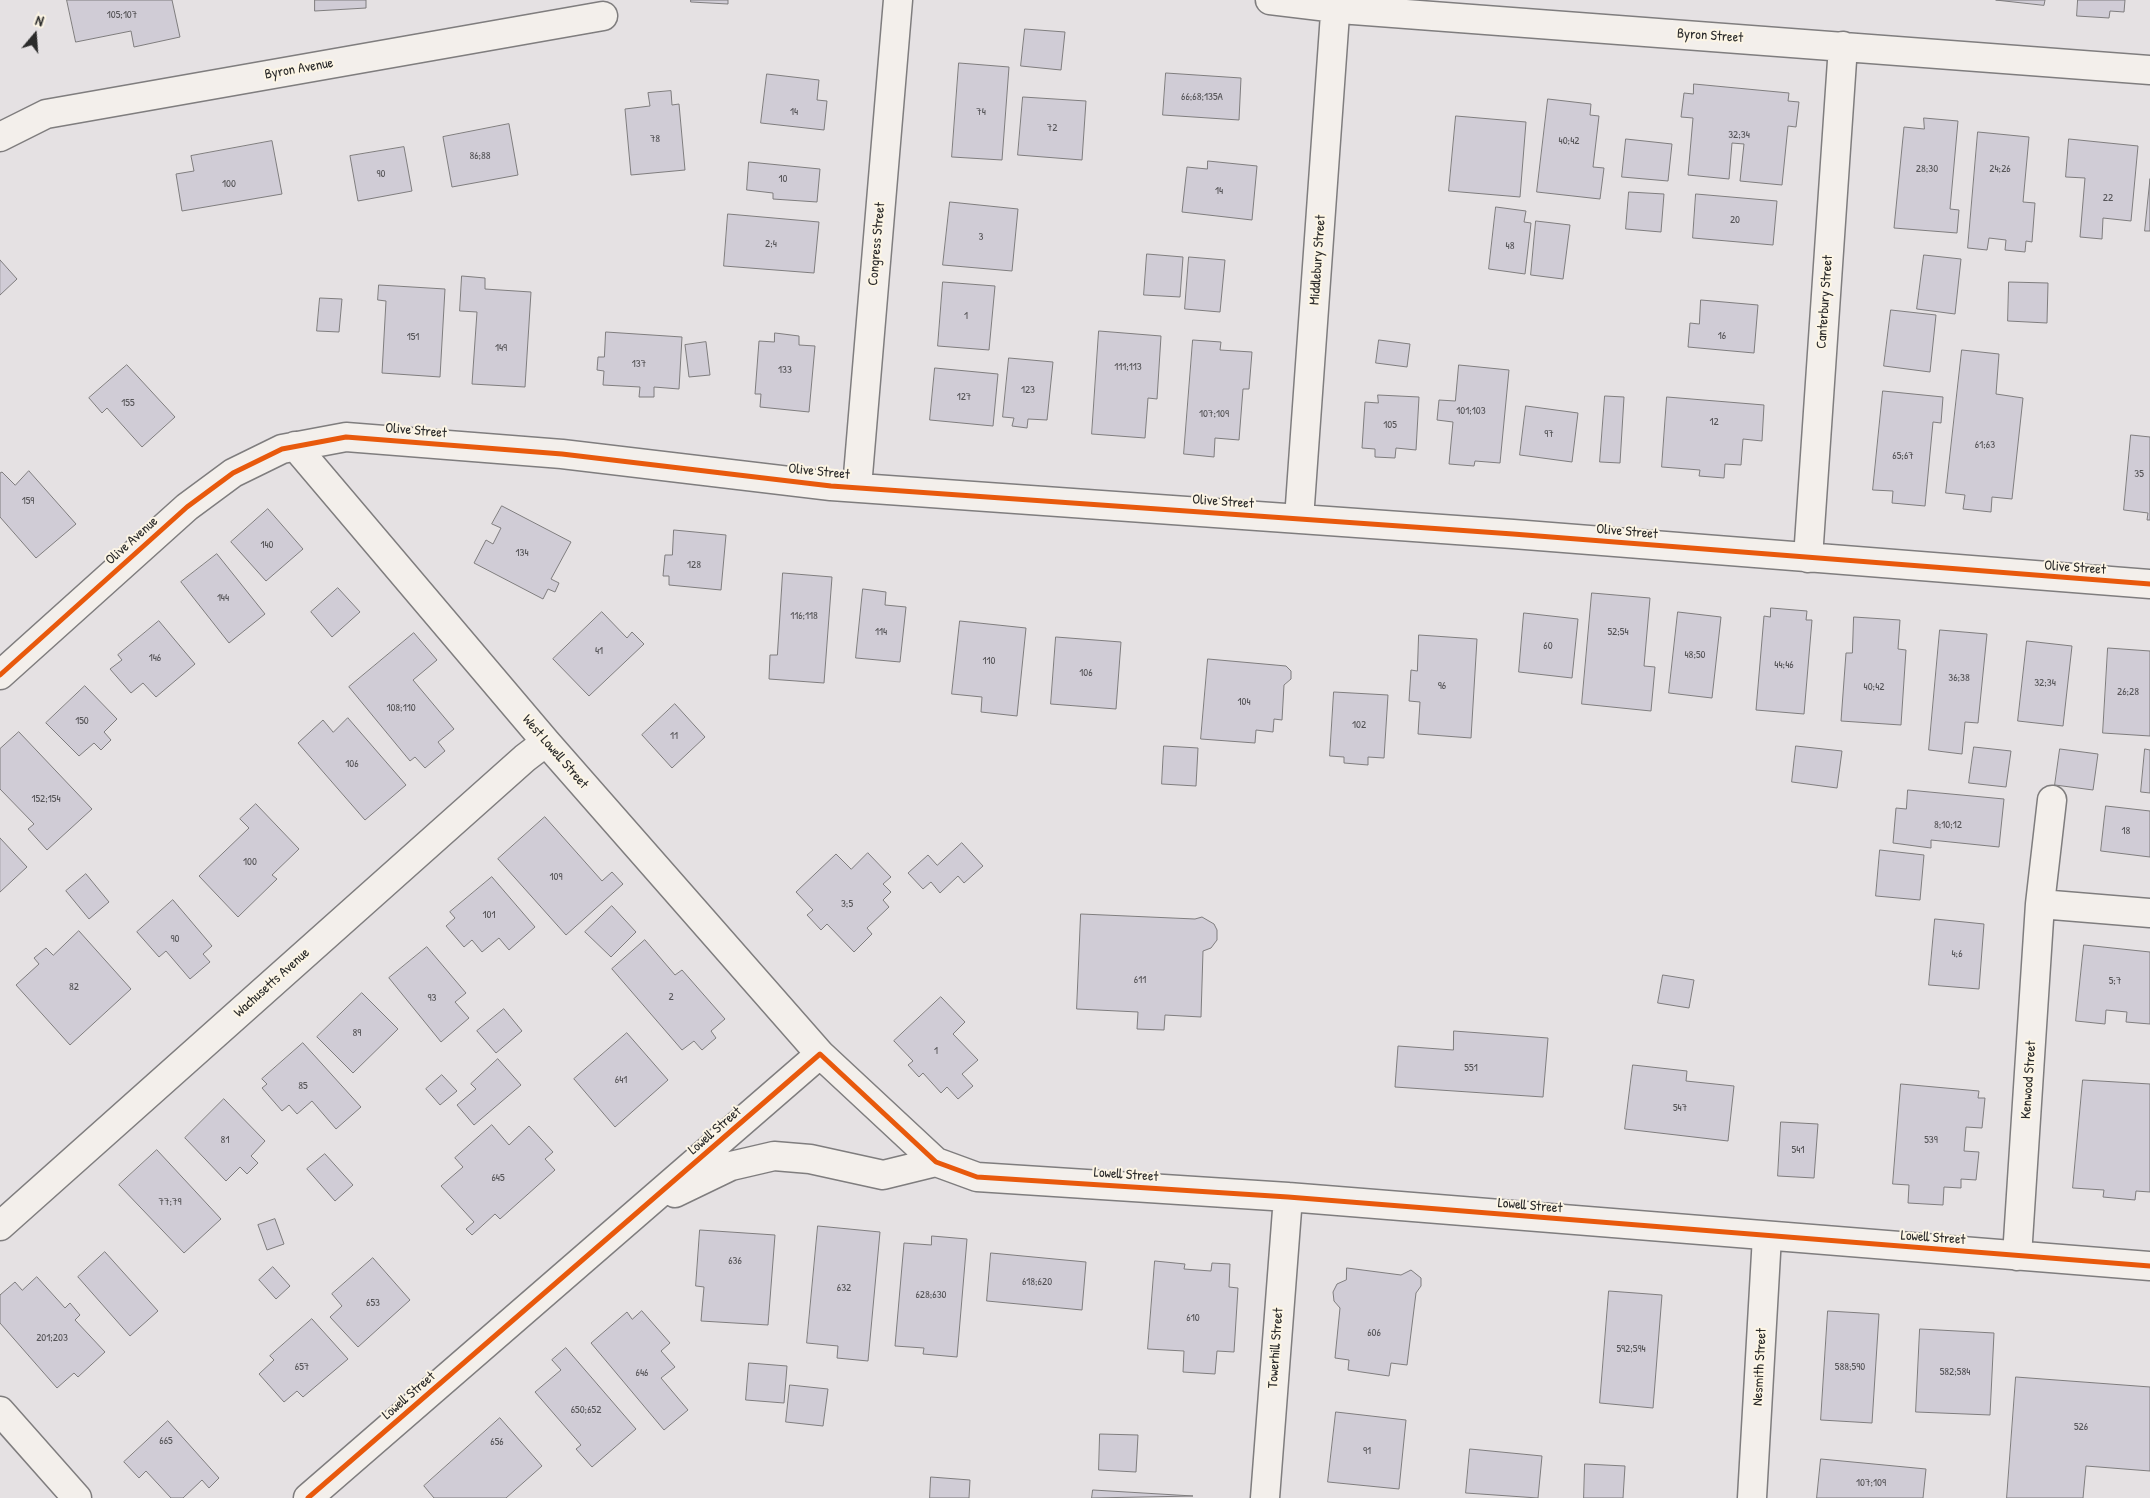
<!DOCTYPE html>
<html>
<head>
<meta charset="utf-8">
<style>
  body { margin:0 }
  #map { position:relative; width:2150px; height:1498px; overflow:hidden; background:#e5e1e3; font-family:"Patrick Hand",sans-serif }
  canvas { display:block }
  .north { position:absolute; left:10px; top:10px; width:50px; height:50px; -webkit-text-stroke:4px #fcf5e5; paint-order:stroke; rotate:18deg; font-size:14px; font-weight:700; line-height:20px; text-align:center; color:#2b2b2b }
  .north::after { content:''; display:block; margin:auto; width:18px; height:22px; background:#2b2b2b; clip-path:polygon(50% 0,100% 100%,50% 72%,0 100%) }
</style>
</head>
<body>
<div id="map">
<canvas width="2150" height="1498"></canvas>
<div class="north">N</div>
</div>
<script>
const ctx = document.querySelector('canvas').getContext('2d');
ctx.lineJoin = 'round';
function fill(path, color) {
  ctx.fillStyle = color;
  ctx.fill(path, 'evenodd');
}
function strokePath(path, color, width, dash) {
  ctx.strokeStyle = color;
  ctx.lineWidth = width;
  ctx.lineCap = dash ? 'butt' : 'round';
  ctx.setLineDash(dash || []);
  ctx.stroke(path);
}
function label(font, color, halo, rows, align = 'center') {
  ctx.font = font + ' "Patrick Hand",sans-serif';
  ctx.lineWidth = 4;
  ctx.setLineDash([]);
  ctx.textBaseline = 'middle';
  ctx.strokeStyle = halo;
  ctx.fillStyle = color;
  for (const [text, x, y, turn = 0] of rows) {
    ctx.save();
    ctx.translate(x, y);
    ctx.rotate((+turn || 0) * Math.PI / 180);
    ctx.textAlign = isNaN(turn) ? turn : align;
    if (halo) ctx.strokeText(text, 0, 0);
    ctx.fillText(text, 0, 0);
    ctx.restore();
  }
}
const building = new Path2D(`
  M67,0h105l8,37 -46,10 -3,-16 -55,11z
  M315,0h51v8l-51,3z
  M691,0h37v4l-37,-2z
  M1996,0h49l-1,5z
  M2078,0h47l-1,12 -14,-1 -1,7 -32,-2z
  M1025,29l40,3 -4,38 -40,-4z
  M959,63l50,4 -7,93 -50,-3z
  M1166,73l75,5 -2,42 -76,-5z
  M767,74l52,6 -2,20 10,1 -3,29 -63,-7z
  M1694,84l95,9 -1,8 11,1 -3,25 -8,-1 -6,59 -42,-4 4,-37 -12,-1 -3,36 -41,-4 5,-57 -12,-1 3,-24 9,1z
  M671,91l1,14 7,-1 6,66 -54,5 -6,-66 25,-3 -2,-13z
  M1023,97l63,4 -4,59 -64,-5z
  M1548,99l43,5 -1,11 9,1 -6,51 11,1 -4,31 -63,-7z
  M1456,116l70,6 -6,75 -71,-6z
  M1924,118l34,3 -8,88 9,1 -2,23 -63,-5 10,-101 20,2z
  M509,124l9,51 -66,12 -9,-50z
  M1978,132l51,5 -6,65 12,1 -3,39 -6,-1 -1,11 -20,-2 1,-10 -17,-2 -2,12 -19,-2z
  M1626,139l46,5 -4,37 -46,-4z
  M2069,139l69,7 -7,75 -28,-3 -1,21 -22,-2 5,-59 -19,-1z
  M272,141l10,53 -100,17 -6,-37 18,-3 -3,-15z
  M404,147l8,44 -54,10 -8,-45z
  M1208,161l49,5 -5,54 -70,-8 5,-45 20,2z
  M749,162l71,7 -3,33 -44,-3v-6l-26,-3z
  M2150,179v52h-5z
  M1629,192l35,2 -3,38 -35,-3z
  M1696,194l81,7 -4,44 -80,-7z
  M950,202l68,7 -6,62 -69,-6z
  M1496,207l30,4 -2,11 7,1 -6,51 -36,-5z
  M728,214l91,8 -5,51 -90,-7z
  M1536,221l34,4 -7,54 -32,-4z
  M1147,254l36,3 -3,40 -36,-2z
  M1924,255l37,4 -6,55 -38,-5z
  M1189,257l36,3 -5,52 -35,-3z
  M0,260l17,19 -17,16z
  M462,276l23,2v11l46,3 -6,95 -53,-3 5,-72 -17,-1z
  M943,282l52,4 -6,64 -51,-4z
  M2009,282l39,1 -1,40 -39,-2z
  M379,285l66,4 -5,88 -58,-4 4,-72 -8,-1z
  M320,298l22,1 -3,33 -22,-1z
  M1701,300l57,5 -4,48 -66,-6 2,-24 9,1z
  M1891,310l45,5 -6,57 -46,-6z
  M1099,331l62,5 -4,63 -9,-1 -3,40 -53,-4z
  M606,332l76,5 -3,52 -25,-2v10h-15l1,-10 -37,-2 1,-14 -7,-1 1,-13h6z
  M775,333l24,3v9l16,1 -6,66 -49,-5 1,-13h-6l4,-53 15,1z
  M1193,340l28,2 -1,8 32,2 -3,37h-6l-4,51 -24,-2 -1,19 -30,-3z
  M1379,340l31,4 -3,23 -31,-4z
  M706,342l4,33 -21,2 -4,-32z
  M1962,350l37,4 -3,40 27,4 -11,101 -20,-2 -1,15 -28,-3 2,-14 -19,-2z
  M1009,358l44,4 -6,58 -19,-1 -1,9 -15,-2 2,-8 -11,-1z
  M127,365l48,52 -33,30 -35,-39 -5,5 -13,-15z
  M1459,365l50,5 -9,93 -25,-2 -1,5 -25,-2 4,-42 -16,-2 2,-20 16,1z
  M935,368l63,6 -5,52 -63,-6z
  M1883,391l60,6 -2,26 -8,-1 -8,84 -33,-3 1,-12 -20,-1z
  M1378,395l41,2 -3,53 -20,-2 -1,10 -20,-1v-8l-13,-1 3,-46 13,1z
  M1605,396l19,1 -4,66 -20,-1z
  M1667,397l97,8 -2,36 -19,-2 -2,26 -16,-1 -1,14 -25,-2 1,-6 -38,-3z
  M1526,406l52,7 -6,49 -52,-7z
  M2131,435l19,2v83h-3l1,-7 -24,-3z
  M29,471l47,53 -40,34 -36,-41v-44l2,-1 13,13z
  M502,506l69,36 -20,37 8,4 -4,9 -7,-3 -5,10 -69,-36 12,-23 7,4 8,-16 -9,-4z
  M268,509l35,40 -37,32 -35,-39z
  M674,530l52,5 -5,55 -52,-5v-9h-6l2,-21h7z
  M217,554l48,60 -36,29 -48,-61z
  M783,573l49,4 -8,106 -55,-4 1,-24h7z
  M338,588l22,24 -28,25 -21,-25z
  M863,589l23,3 -1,13 21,2 -6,55 -44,-4z
  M1592,593l58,5 -6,68 11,1 -4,44 -69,-7z
  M1771,608l36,3 -1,9h6l-8,94 -48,-4 8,-94 6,1z
  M602,612l25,26 5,-6 12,12 -55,52 -36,-37z
  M1678,612l43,5 -9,81 -43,-5z
  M1524,613l54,6 -6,59 -53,-6z
  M1854,617l46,3 -2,29 8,1 -5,75 -60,-4 5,-68h6z
  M159,621l36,43 -39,33 -13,-14 -12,10 -21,-24 12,-9 -4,-5z
  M960,621l66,7 -9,88 -36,-4 1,-15 -30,-3z
  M1940,630l47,4 -9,89 -13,-1 -3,32 -33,-4z
  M414,633l23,27 -24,20 41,49 -16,13 7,9 -20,17 -10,-11 -5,4 -61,-74z
  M1419,635l58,4 -6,99 -53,-4 2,-32 -11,-1 2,-31 6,1z
  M1056,637l65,5 -5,67 -65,-5z
  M2027,641l45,5 -9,80 -45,-5z
  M2108,648l42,3v85l-47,-3z
  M1208,659l78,7 5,5v8l-7,6 -2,35 -8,-1 -1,13 -17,-2 -1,13 -54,-4z
  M85,686l32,33 -13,13 7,8 -10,10 -7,-7 -15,13 -33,-33z
  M1334,692l54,3 -4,63 -16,-1v8l-24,-2v-6l-14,-1z
  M675,704l30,33 -33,31 -30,-33z
  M348,718l58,67 -41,35 -67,-77 25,-23 10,12z
  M19,732l73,77 -45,41 -19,-21 6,-5 -34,-35v-40z
  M1164,746l34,2 -2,38 -34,-2z
  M1796,746l46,5 -5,37 -45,-6z
  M1974,747l37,4 -5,36 -37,-4z
  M2060,749l38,5 -5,36 -38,-5z
  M2145,749l5,1v43l-9,-1z
  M1908,790l96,9 -5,48 -68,-7v8l-38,-5 3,-35 10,1z
  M256,804l43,45 -27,26 5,4 -39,38 -39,-41 50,-48 -9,-9z
  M2106,806l44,5v46l-49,-6z
  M545,817l57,64 10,-9 11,12 -57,51 -68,-76z
  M0,838l27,29 -27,25z
  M962,843l21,23 -19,17 -6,-7 -18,17 -9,-11 -8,7 -15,-16 20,-18 9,10z
  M1880,850l44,5 -4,45 -44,-4z
  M868,853l23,24 -8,7 8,8 -8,8 6,7 -22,21 5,6 -18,18 -27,-28 -6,6 -14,-15 6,-5 -17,-18 40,-38 15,15z
  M86,874l23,28 -20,17 -23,-28z
  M492,877l43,50 -26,23 -10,-12 -17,14 -10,-12 -8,7 -18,-21 9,-8 -5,-6z
  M173,900l39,46 -9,8 7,8 -20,17 -24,-28 -7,6 -22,-25z
  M612,906l24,26 -25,25 -26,-25z
  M1081,914l114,5 7,-2 12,7 3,6v10l-6,8 -8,3 -2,66 -36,-2 -1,15 -27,-1 1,-17 -61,-3z
  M1935,919l49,5 -5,65 -50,-4z
  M79,931l52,58 -61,56 -54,-60 23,-21 -5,-6 12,-10 7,7z
  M645,940l30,35 7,-5 43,49 -14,12 5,7 -14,12 -8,-9 -12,9 -70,-81z
  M2084,945l66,7v72l-24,-2 1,-10 -21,-2 -1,14 -29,-3z
  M427,947l39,46 -11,9 14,16 -28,24 -52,-64z
  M1663,975l31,5 -5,28 -31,-5z
  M362,993l36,36 -45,44 -36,-36z
  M941,997l24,25 -12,12 25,26 -16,14 11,12 -15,13 -11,-12 -6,6 -18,-20 -4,4 -11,-12 5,-4 -19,-20z
  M504,1009l18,22 -26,22 -19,-22z
  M1454,1031l94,7 -5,59 -148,-10 3,-41 55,4z
  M627,1033l41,47 -53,47 -41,-48z
  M303,1043l58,64 -25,22 -24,-28 -15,13 -8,-9 -7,6 -20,-23 5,-4 -5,-5z
  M498,1059l23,26 -47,40 -17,-20 19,-16 -5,-5z
  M1633,1065l54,6 -1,10 48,5 -6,55 -103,-12z
  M442,1075l15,16 -17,14 -14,-16z
  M2083,1080l67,4v108l-14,-1 -1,9 -32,-3 1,-7 -31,-2z
  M1901,1084l78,7 -1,7h7l-3,30 -16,-1 -2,24 15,1 -3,28 -15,-1v9l-17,-1 -1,18 -35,-2 1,-18 -16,-1z
  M224,1099l41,42 -14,15 7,7 -11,11 -7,-7 -14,14 -41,-43z
  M1781,1122l37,2 -4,54 -36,-2z
  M492,1125l17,20 20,-19 24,26 -8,7 10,11 -55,49 -5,-5 -23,21 -6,-6 8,-7 -33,-36 22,-19 -8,-9z
  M157,1150l64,69 -37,34 -65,-68z
  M325,1154l28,31 -18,16 -28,-32z
  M275,1219l9,25 -17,6 -9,-25z
  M818,1226l62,6 -12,129 -31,-3 1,-12 -31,-3z
  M700,1230l75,5 -7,90 -67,-4 3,-34 -8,-1z
  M932,1236l35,3 -10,118 -34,-3 1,-6 -29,-2 9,-103 27,2z
  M105,1252l53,59 -28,25 -52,-59z
  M991,1253l95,9 -4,48 -95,-9z
  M373,1258l37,42 -52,47 -28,-30 12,-11 -10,-12z
  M1155,1261l30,3 -1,5 27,2 1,-8 18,1 -1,23 9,1 -4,64 -17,-1 -2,23 -32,-2 1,-21 -36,-2z
  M273,1267l17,19 -14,13 -17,-19z
  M1347,1268l54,7 10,-5 10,8v8l-5,7 -9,72 -16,-2 -2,13 -41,-6 1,-10 -14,-2 5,-50 -6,-7 -1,-9 4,-8 9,-4z
  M37,1277l28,31 5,-5 10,12 -5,5 30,32 -27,25 -4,-4 -17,15 -57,-65v-28l15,-13 7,8z
  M1609,1291l53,4 -9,113 -53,-5z
  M642,1311l28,32 -9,8 14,16 -14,11 27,32 -24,20 -73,-87 36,-31 5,7z
  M1828,1311l51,3 -7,109 -51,-3z
  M312,1319l36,40 -45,38 -6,-6 -13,11 -25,-28 15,-14 -4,-4z
  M1920,1329l74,4 -4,82 -74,-3z
  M566,1348l70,81 -44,38 -16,-18 5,-4 -46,-53 26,-22 -9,-10z
  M749,1363l38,3 -3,37 -38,-3z
  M2016,1377l134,10v84l-64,-5 -3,32h-76z
  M790,1385l38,4 -5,37 -37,-4z
  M1336,1412l70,8 -7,69 -71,-7z
  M500,1418l42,48 -36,32h-72l-10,-12z
  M168,1421l51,57 -10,10 -7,-8 -19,18h-12l-25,-27 -7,7 -15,-16z
  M1100,1434l38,1 -2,37 -37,-2z
  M1470,1449l72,7 -4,42 -72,-5z
  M1821,1459l105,10 -3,29h-106z
  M1585,1464l40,2 -2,32h-39z
  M931,1477l39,3 -1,18h-39z
  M1093,1490l100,6 -101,2z`);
const minor = new Path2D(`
  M1270,0l83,10 797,60
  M0,137l46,-23 557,-98
  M295,446l251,296 274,312
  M857,487l41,-487
  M1299,519l37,-519
  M1808,558l35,-512
  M0,675l187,-168 46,-34 49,-24 64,-12 216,17 269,32 682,48 637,50
  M2040,904l12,-104
  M675,1193l56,-27 43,-10 36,3 73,16 53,-13
  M0,1226l525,-468 21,-16
  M2017,1256l23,-352 110,9
  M0,1411l77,87
  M308,1498l512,-444 116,108 41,15 311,20 862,69
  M1265,1498l23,-301
  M1752,1498l15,-262`);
const cycleway = new Path2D(`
  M0,675l187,-168 46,-34 49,-24 64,-12 216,17 269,32 682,48 637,50
  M308,1498l512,-444 116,108 41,15 311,20 862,69`);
const numberNames = [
  ["105;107",122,15],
  ["66;68;135A",1202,97],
  ["14",794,112],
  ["74",981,112],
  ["72",1052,128],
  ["32;34",1739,135],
  ["78",655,139],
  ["40;42",1569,141],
  ["86;88",480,156],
  ["28;30",1927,169],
  ["24;26",2000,169],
  ["90",381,174],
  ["10",783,179],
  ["100",229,184],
  ["14",1219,191],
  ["22",2108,198],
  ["20",1735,220],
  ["3",981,237],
  ["2;4",771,244],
  ["48",1510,246],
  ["1",966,316],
  ["16",1722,336],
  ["151",413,337],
  ["149",501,348],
  ["137",639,364],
  ["111;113",1128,367],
  ["133",785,370],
  ["123",1028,390],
  ["127",964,397],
  ["155",128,403],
  ["101;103",1471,411],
  ["107;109",1214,414],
  ["12",1714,422],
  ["105",1390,425],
  ["97",1549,434],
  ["61;63",1985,445],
  ["65;67",1903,456],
  ["35",2139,474],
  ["159",28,501],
  ["140",267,545],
  ["134",522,553],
  ["128",694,565],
  ["144",223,598],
  ["116;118",804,616],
  ["114",881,632],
  ["52;54",1618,632],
  ["60",1548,646],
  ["41",599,651],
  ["48;50",1695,655],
  ["146",155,658],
  ["110",989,661],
  ["44;46",1784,665],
  ["106",1086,673],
  ["36;38",1959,678],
  ["32;34",2045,683],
  ["96",1442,686],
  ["40;42",1874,687],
  ["26;28",2128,692],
  ["104",1244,702],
  ["108;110",401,708],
  ["150",82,721],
  ["102",1359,725],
  ["11",674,736],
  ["106",352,764],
  ["152;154",46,799],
  ["8;10;12",1948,825],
  ["18",2126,831],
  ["100",250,862],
  ["109",556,877],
  ["3;5",847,904],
  ["101",489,915],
  ["90",175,939],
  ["4;6",1957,954],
  ["611",1140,980],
  ["5;7",2115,981],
  ["82",74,987],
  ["2",671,997],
  ["93",432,998],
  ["89",357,1033],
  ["1",936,1051],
  ["551",1471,1068],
  ["641",621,1080],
  ["85",303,1086],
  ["547",1680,1108],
  ["81",225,1140],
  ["539",1931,1140],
  ["541",1798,1150],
  ["645",498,1178],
  ["77;79",170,1202],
  ["636",735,1261],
  ["618;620",1037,1282],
  ["632",844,1288],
  ["628;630",931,1295],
  ["653",373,1303],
  ["610",1193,1318],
  ["606",1374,1333],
  ["201;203",52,1338],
  ["592;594",1631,1349],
  ["657",302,1367],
  ["588;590",1850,1367],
  ["582;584",1955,1372],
  ["646",642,1373],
  ["650;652",586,1410],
  ["526",2081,1427],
  ["665",166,1441],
  ["656",497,1442],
  ["91",1367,1451],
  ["107;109",1871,1483]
];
const streetNames = [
  ["Byron Street",1710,36,4],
  ["Byron Avenue",299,69,-10],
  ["Congress Street",877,244,-85],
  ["Middlebury Street",1318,260,-86],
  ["Canterbury Street",1825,302,-86],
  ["Olive Street",416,431,5],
  ["Olive Street",819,472,6],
  ["Olive Street",1223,502,4],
  ["Olive Street",1627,532,5],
  ["Olive Avenue",132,541,-42],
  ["Olive Street",2075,568,4],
  ["West Lowell Street",555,752,49],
  ["Wachusetts Avenue",272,983,-42],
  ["Kenwood Street",2029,1080,-86],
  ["Lowell Street",715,1131,-41],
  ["Lowell Street",1126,1175,4],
  ["Lowell Street",1530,1206,5],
  ["Lowell Street",1933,1238,4],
  ["Towerhill Street",1276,1348,-86],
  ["Nesmith Street",1760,1367,-87],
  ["Lowell Street",409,1396,-41]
];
fill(building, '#d0ccd6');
strokePath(building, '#7f7d7e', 1);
strokePath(minor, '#7f7d7e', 31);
strokePath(minor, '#f3efeb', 28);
strokePath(cycleway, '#e8590c', 5);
label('11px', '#545356', null, numberNames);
label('14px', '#2b2b2b', '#fcf5e5', streetNames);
</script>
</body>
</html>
